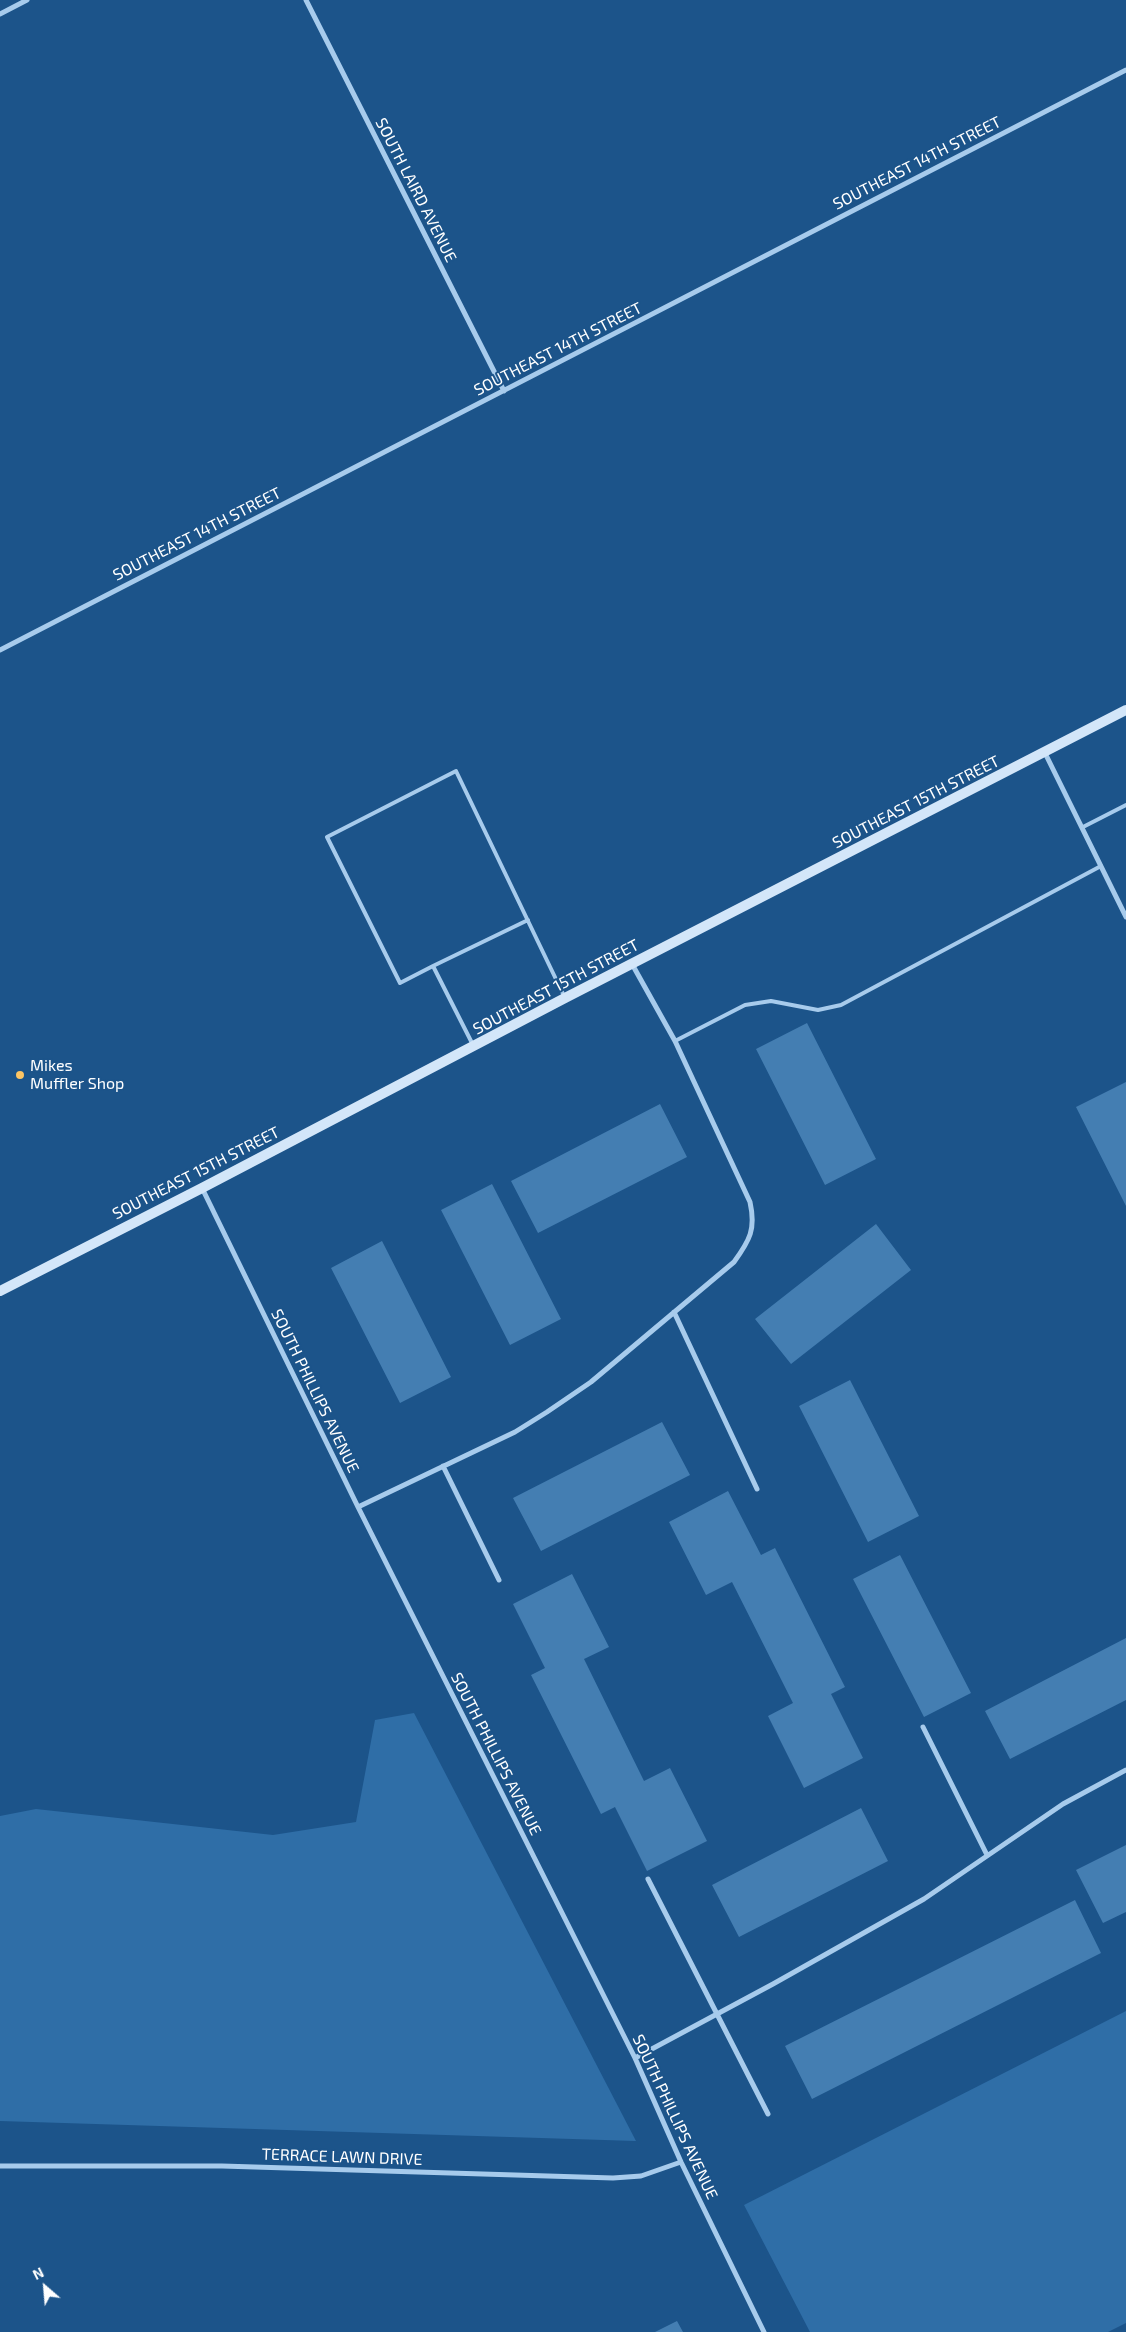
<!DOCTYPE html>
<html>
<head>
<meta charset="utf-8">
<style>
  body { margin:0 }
  #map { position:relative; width:1126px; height:2332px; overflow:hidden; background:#1c548a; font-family:"Exo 2",sans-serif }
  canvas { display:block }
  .north { position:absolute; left:20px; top:2262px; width:50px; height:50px; -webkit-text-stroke:4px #1c548a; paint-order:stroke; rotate:333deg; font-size:14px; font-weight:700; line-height:20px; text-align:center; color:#fff }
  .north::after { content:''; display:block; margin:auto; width:18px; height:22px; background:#fff; clip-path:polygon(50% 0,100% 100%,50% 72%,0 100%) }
</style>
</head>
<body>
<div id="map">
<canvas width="1126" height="2332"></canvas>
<div class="north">N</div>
</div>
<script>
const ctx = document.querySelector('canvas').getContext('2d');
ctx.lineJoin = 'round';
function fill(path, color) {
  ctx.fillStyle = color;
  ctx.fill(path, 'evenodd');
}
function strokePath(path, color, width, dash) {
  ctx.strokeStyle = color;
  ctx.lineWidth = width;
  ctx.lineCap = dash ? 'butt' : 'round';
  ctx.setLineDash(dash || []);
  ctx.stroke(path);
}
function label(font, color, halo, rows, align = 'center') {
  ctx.font = font + ' "Exo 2",sans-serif';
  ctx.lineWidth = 4;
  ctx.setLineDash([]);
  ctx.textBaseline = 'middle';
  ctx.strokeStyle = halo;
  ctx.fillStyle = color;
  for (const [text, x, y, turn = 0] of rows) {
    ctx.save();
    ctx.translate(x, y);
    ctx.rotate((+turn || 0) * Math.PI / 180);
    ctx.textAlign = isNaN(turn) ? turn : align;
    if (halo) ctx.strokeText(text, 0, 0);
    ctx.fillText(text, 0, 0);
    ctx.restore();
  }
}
const green = new Path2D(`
  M414,1713l222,428 -636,-20v-305l36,-7 237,26 83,-13 19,-102z
  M1126,2011v312l-18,9h-298l-66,-127z`);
const building = new Path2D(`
  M807,1023l69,136 -51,26 -69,-136z
  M1126,1082v124l-50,-99z
  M660,1104l27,53 -149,76 -27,-52z
  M492,1184l69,135 -51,26 -69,-135z
  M876,1224l35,46 -120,94 -36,-45z
  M382,1241l69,136 -51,26 -69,-135z
  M850,1380l69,136 -51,26 -69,-136z
  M662,1422l28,53 -149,76 -28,-53z
  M728,1491l33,64 14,-7 70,139 -14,7 32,64 -59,30 -36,-72 25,-13 -61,-121 -26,13 -37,-73z
  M900,1555l71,138 -47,24 -71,-138z
  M572,1574l37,73 -25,12 60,122 26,-13 37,73 -60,30 -32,-64 -14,7 -70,-139 14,-7 -32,-64z
  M1126,1638v62l-116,59 -25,-48z
  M861,1808l27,53 -149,76 -27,-52z
  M1126,1845v67l-23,11 -27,-53z
  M1075,1900l26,53 -289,146 -27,-53z
  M677,2321l6,11h-28z`);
const lane = new Path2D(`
  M1083,827l43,-22
  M433,966l95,-46
  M675,1041l70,-36 26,-4 47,9 23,-5 260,-139
  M473,1045l-40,-79 -33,17 -73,-146 129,-66 109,227`);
const street = new Path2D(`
  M306,0l198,391
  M0,14l27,-14
  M0,650l1126,-580
  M1045,753l81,164
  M202,1188l156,319 277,551 46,104 83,170
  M674,1312l83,177
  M443,1466l56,114
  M358,1507l157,-75 32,-20 44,-30 143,-120c16,-22 22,-33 16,-60l-75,-161 -43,-77
  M923,1727l64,128
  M648,1879l120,235
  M635,2058l138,-74 151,-85 139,-95 63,-34
  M0,2166h222l391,12 28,-2 40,-14`);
const secondary = new Path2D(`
  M0,1291l202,-103 363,-190 561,-288`);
const markers = [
  [20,1075,5,"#fdc564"]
];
const streetNames = [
  ["SOUTHEAST 14TH STREET",917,163,-27],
  ["SOUTH LAIRD AVENUE",416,190,63],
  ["SOUTHEAST 14TH STREET",558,349,-27],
  ["SOUTHEAST 14TH STREET",197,534,-27],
  ["SOUTHEAST 15TH STREET",916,802,-27],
  ["SOUTHEAST 15TH STREET",556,987,-28],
  ["SOUTHEAST 15TH STREET",196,1173,-27],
  ["SOUTH PHILLIPS AVENUE",315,1391,64],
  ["SOUTH PHILLIPS AVENUE",496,1754,63],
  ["SOUTH PHILLIPS AVENUE",675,2117,65],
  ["TERRACE LAWN DRIVE",342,2157,2]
];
const poiNames = [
  ["Mikes",30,1066],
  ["Muffler Shop",30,1084]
];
fill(green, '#2f6ea7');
fill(building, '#447eb2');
strokePath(lane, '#a7cbec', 4);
strokePath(street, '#a7cbec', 5);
strokePath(secondary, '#d3e6f9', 10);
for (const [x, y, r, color] of markers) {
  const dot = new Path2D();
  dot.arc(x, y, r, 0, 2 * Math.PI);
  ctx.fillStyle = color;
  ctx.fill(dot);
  strokePath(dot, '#1c548a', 2);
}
label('16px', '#fff', '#1c548a', streetNames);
label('16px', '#fff', '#1c548a', poiNames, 'left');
</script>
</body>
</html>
